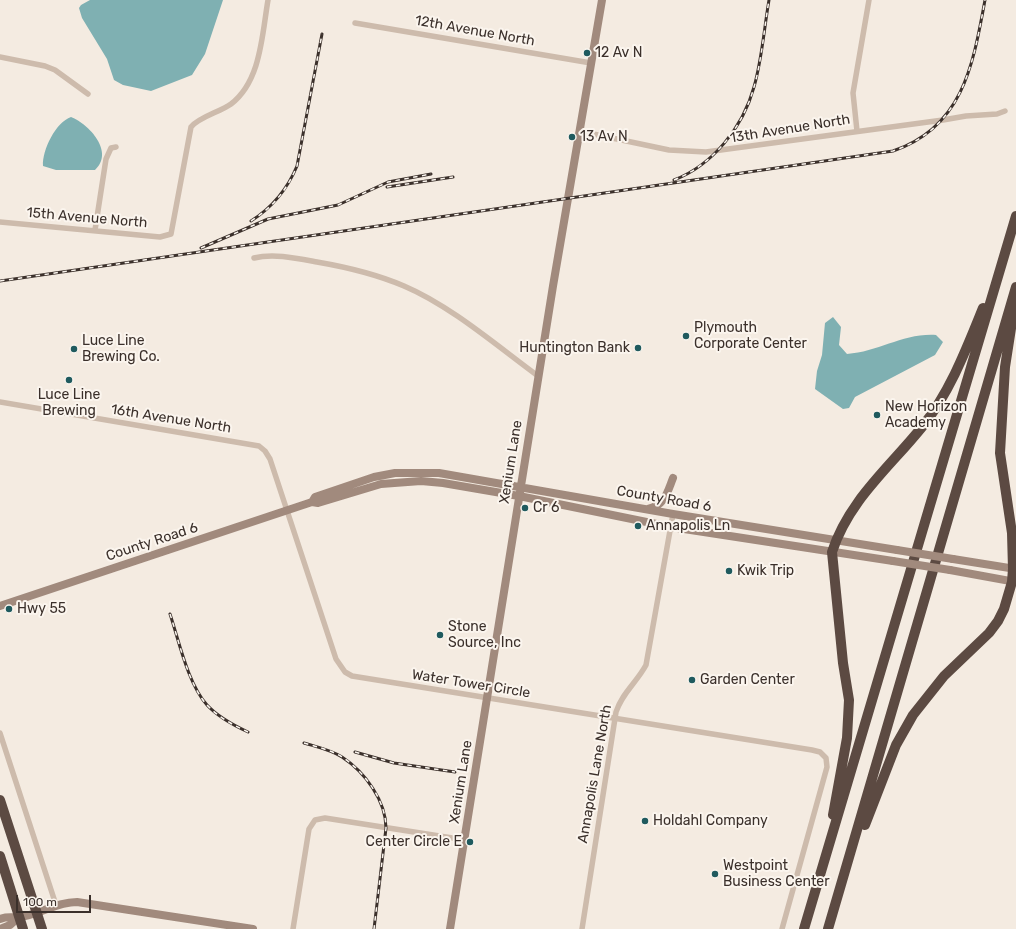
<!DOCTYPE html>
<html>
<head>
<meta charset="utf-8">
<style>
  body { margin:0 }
  #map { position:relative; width:1016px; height:929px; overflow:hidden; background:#f4ebe1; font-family:Rubik,sans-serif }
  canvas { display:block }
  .scale { position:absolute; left:16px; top:895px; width:75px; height:18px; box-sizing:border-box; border:2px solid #3b302b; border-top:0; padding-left:5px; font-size:12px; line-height:14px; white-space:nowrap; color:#3b302b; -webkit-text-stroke:3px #fbf5ee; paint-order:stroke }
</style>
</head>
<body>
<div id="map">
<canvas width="1016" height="929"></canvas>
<div class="scale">100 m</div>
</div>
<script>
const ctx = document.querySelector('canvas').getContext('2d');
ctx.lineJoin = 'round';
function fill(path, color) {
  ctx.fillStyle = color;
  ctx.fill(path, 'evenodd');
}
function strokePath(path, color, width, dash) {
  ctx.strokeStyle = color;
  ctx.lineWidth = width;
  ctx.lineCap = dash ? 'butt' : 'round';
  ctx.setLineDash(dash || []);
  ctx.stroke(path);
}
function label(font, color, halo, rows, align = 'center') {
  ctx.font = font + ' Rubik,sans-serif';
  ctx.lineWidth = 4;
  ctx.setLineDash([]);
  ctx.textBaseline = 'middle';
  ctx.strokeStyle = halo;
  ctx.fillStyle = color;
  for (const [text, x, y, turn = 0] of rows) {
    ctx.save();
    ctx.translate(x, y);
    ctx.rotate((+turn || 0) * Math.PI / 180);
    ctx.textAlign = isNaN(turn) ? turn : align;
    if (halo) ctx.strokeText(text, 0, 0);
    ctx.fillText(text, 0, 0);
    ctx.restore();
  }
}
const water = new Path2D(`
  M90,0h133l-18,54 -13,21 -41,16 -28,-6 -9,-5 -7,-21 -25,-41 -3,-10 2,-3z
  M71,117c18,7 44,35 24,53h-39l-13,-4c-1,-16 13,-44 28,-49z
  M833,317l8,10 -2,18 8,9c32,-2 56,-21 89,-19l7,7 -8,13 -80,42 -6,11 -6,1 -28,-20 2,-18 5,-16 3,-32z`);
const street = new Path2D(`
  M355,23l236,40
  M0,57l45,9 10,4 33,24
  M579,131l90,19 37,2 237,-32 23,-4 31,-2 8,-3
  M857,131l-4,-38 16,-93
  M0,222l160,15 11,-3 20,-107c8,-10 29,-15 40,-23 30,-23 31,-69 37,-104
  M95,230l11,-71 5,-11 5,-1
  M254,258c19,-5 42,0 63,4 29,5 59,12 87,24 47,20 93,60 134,90
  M0,402l259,44 6,5 5,8 66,200 9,13 7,4 460,74 8,2 6,6 1,9 -45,162
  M0,733l56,172
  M293,929l16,-100 6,-9 10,-2 140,22
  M582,929l34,-217c6,-19 21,-30 30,-47l27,-151`);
const secondary = new Path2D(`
  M312,502l3,-5 59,-20 21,-4h44l234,41 224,36
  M648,509c17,-4 19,-16 25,-31
  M953,559l63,10
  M950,570l66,12
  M0,606l312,-104 6,1 63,-19 40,-3 22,2 76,13 152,31 222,34
  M0,919c7,-3 12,-1 19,-2 20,-2 37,-15 58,-15l176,27
  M0,929l10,-4 9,-8
  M450,929l103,-643 49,-286`);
const highway = new Path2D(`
  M0,800l42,129
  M833,815l14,-77 2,-38 -6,-37 -11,-111c17,-52 57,-84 90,-125 28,-35 44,-77 61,-119
  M865,825l31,-80 17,-30 31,-39 45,-43 9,-12 6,-12 8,-27 1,-13 -1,-36 -12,-80 5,-86 9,-58
  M0,856l23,73
  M804,929l212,-713
  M828,929l188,-642`);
const rail = new Path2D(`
  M674,180c39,-15 69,-53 80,-93 8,-28 10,-58 15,-87
  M387,187l66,-10
  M251,221c22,-14 36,-31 46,-55l25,-132
  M201,248l67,-29 70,-14 50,-23 43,-8
  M0,281l893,-130c70,-24 80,-86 92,-151
  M170,614c9,27 18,70 37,91 11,12 26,20 41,27
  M304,743c13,4 27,7 38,14 23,15 44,44 44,71l-12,101
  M355,752l39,11 61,9`);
const secondaryBridge = new Path2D(`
  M897,550l56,9
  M893,561l57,9`);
const markers = [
  [587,53,4,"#1f5a5e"],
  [572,137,4,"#1f5a5e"],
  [686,336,4,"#1f5a5e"],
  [638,348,4,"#1f5a5e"],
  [74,349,4,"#1f5a5e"],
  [69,380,4,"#1f5a5e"],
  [877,415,4,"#1f5a5e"],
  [525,508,4,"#1f5a5e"],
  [638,526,4,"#1f5a5e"],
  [729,571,4,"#1f5a5e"],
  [9,609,4,"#1f5a5e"],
  [440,635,4,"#1f5a5e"],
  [692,680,4,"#1f5a5e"],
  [645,821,4,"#1f5a5e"],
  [470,842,4,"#1f5a5e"],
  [715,874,4,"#1f5a5e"]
];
const streetNames = [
  ["12th Avenue North",475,31,10],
  ["13th Avenue North",790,129,-9],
  ["15th Avenue North",87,218,5],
  ["16th Avenue North",171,419,9],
  ["Xenium Lane",511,462,-81],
  ["County Road 6",664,499,10],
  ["County Road 6",152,542,-18],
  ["Water Tower Circle",471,684,9],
  ["Annapolis Lane North",595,774,-80],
  ["Xenium Lane",461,782,-81]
];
const poiNames = [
  ["12 Av N",595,53],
  ["13 Av N",580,137],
  ["Plymouth",694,328],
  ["Corporate Center",694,344],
  ["Luce Line",82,341],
  ["Brewing Co.",82,357],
  ["Huntington Bank",630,348,"right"],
  ["Luce Line",69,395,"center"],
  ["Brewing",69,411,"center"],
  ["New Horizon",885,407],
  ["Academy",885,423],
  ["Cr 6",533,508],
  ["Annapolis Ln",646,526],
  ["Kwik Trip",737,571],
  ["Hwy 55",17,609],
  ["Stone",448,627],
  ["Source, Inc",448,643],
  ["Garden Center",700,680],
  ["Holdahl Company",653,821],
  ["Center Circle E",462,842,"right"],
  ["Westpoint",723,866],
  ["Business Center",723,882]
];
fill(water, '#7fb0b2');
strokePath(street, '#cdbbac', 5.5);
strokePath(secondary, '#a18a7d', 8);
strokePath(highway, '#5c4a42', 10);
strokePath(rail, '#3b302b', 3);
strokePath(rail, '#fbf5ee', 1.5, [4.5]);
strokePath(secondaryBridge, '#a18a7d', 8);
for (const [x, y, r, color] of markers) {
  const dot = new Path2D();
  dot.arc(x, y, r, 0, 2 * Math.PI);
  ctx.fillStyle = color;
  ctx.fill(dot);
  strokePath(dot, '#fbf5ee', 1.5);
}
label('14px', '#3b302b', '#fbf5ee', streetNames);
label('14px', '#3b302b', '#fbf5ee', poiNames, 'left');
</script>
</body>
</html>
